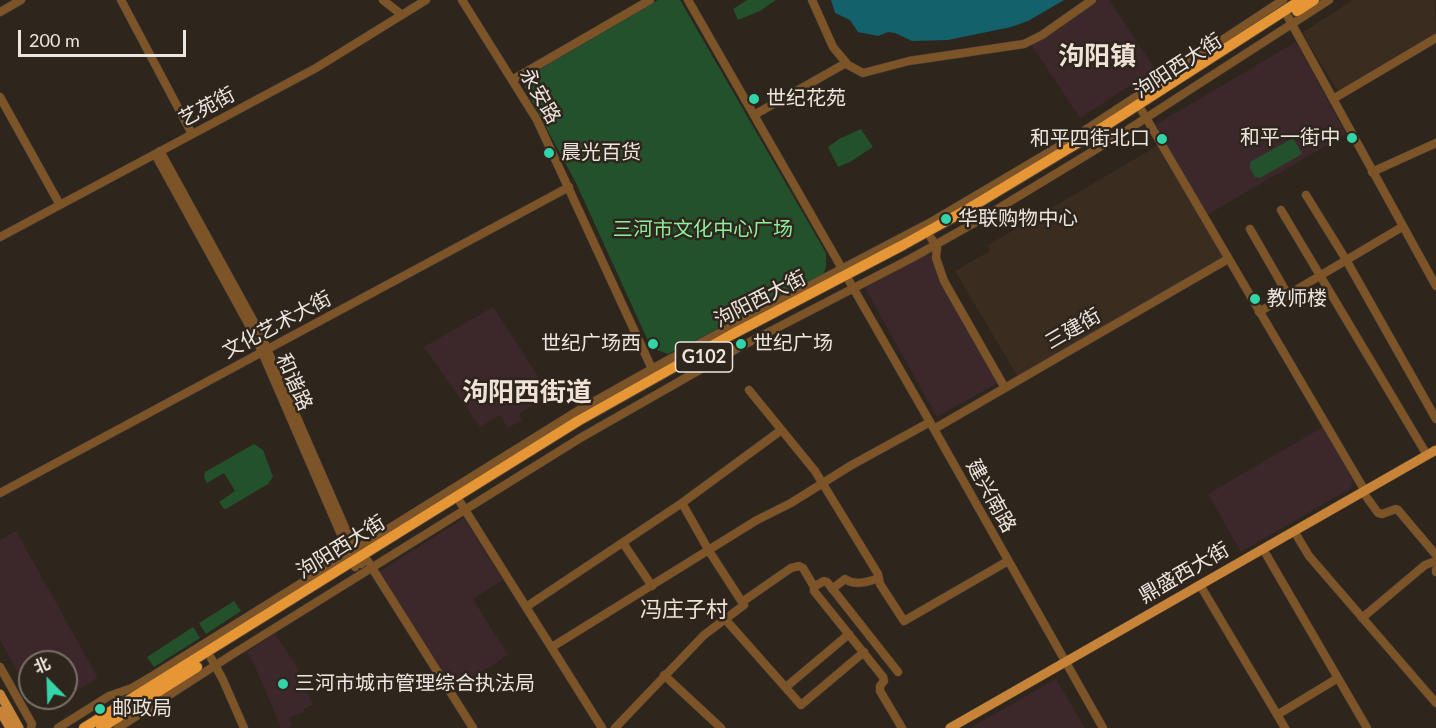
<!DOCTYPE html>
<html>
<head>
<meta charset="utf-8">
<style>
  body { margin:0 }
  #map { position:relative; width:1436px; height:728px; overflow:hidden; background:#2e251c; font-family:Lato,"Noto Sans SC",sans-serif }
  canvas { display:block }
  .north { position:absolute; left:18px; top:650px; width:60px; height:60px; box-sizing:border-box; background:#2e251c; border:2px solid #7a726a; border-radius:50%; rotate:337deg; font-size:16px; font-weight:700; line-height:24px; text-align:center; color:#ece6e0 }
  .north::after { content:''; display:block; margin:auto; width:21px; height:27px; background:#32d4a8; clip-path:polygon(50% 0,100% 100%,50% 72%,0 100%) }
  .scale { position:absolute; left:18px; top:30px; width:168px; height:27px; box-sizing:border-box; border:3px solid #ece6e0; border-top:0; padding-left:8px; font-size:18px; line-height:21px; white-space:nowrap; color:#ece6e0; -webkit-text-stroke:4px #2e251c; paint-order:stroke }
</style>
</head>
<body>
<div id="map">
<canvas width="1436" height="728"></canvas>
<div class="north">北</div>
<div class="scale">200 m</div>
</div>
<script>
const ctx = document.querySelector('canvas').getContext('2d');
ctx.lineJoin = 'round';
function fill(path, color) {
  ctx.fillStyle = color;
  ctx.fill(path, 'evenodd');
}
function strokePath(path, color, width, dash) {
  ctx.strokeStyle = color;
  ctx.lineWidth = width;
  ctx.lineCap = dash ? 'butt' : 'round';
  ctx.setLineDash(dash || []);
  ctx.stroke(path);
}
function label(font, color, halo, rows, align = 'center') {
  ctx.font = font + ' Lato,"Noto Sans SC",sans-serif';
  ctx.lineWidth = 5;
  ctx.setLineDash([]);
  ctx.textBaseline = 'middle';
  ctx.strokeStyle = halo;
  ctx.fillStyle = color;
  for (const [text, x, y, turn = 0] of rows) {
    ctx.save();
    ctx.translate(x, y);
    ctx.rotate((+turn || 0) * Math.PI / 180);
    ctx.textAlign = isNaN(turn) ? turn : align;
    if (halo) ctx.strokeText(text, 0, 0);
    ctx.fillText(text, 0, 0);
    ctx.restore();
  }
}
const commercial = new Path2D(`
  M1099,0h10l46,69 -75,49 -49,-74z
  M1296,42l50,92 -139,81 -52,-90z
  M929,253l70,129 -62,35 -72,-129z
  M493,307l57,88 -31,19 3,6 -14,8 -8,-13 -20,12 -56,-80z
  M1323,427l30,53 -2,8 -110,64 -33,-58z
  M464,518l39,62 -30,19 35,56 -54,35 -75,-118z
  M16,531l82,147 -32,19v-35h-36v32l-30,-54v-100z
  M275,634l19,28 19,43 -10,4 1,3 -15,6 3,8 -5,2h-6l-27,-64 -7,-12z
  M1056,679l29,49h-115z`);
const built = new Path2D(`
  M1353,0h82l1,34 -97,59 -37,-60z
  M1157,146l67,111 -206,120 -63,-106 35,-20 -2,-6z`);
const green = new Path2D(`
  M658,0h22l146,253v14l-4,10 -154,77 -14,-5 -5,-6 -73,-160 -51,-95 1,-11z
  M747,0h29l-16,11 -22,9 -5,-11z
  M861,129l12,18 -23,15 -12,5 -10,-20 11,-8z
  M1293,138l9,16 -42,24 -5,-1 -5,-9v-6z
  M254,444l9,6 10,27 -5,7 -42,25 -3,-1 -4,-6 16,-11 -11,-18 -17,10 -3,-6 1,-5z
  M234,601l7,10 -35,23 -7,-11z
  M193,627l7,11 -46,29 -7,-10z`);
const water = new Path2D(`
  M831,0h233l-36,21 -17,6 -63,13 -36,1 -17,-8 -7,-1 -10,4 -20,-4 -8,-12 -15,-7z`);
const minor = new Path2D(`
  M121,0l71,134
  M383,0l19,15
  M462,0l75,120 116,251
  M688,0l242,422 173,306
  M812,0l21,47 15,18 15,8 46,-12 115,-17 18,-9 50,-35
  M0,12l21,-12
  M1288,17l148,269
  M512,80l138,-80
  M0,97l60,108
  M1333,99l103,-61
  M1142,111l223,380
  M754,115l92,-52
  M160,151l100,182 101,231
  M155,154l100,182 100,231
  M1372,172l64,-29
  M1306,195l39,63 91,161
  M1281,210l146,245
  M1250,229l38,66
  M0,237l316,-169 110,-68
  M931,238l6,9 -1,11 8,23 61,107
  M1259,312l143,-85
  M749,390l66,81 63,103 2,10 24,37 104,-60
  M934,429l294,-170
  M1363,492l15,21 4,1 14,-5 2,1 38,45
  M0,493l569,-306
  M460,502l142,226
  M1294,531l15,25 127,147
  M623,543l29,43
  M1263,549l104,179
  M367,560l106,168
  M1436,570v2
  M1200,585l85,143
  M814,586v5l69,86 1,4 -4,5v5l22,37
  M832,589l13,-10c10,7 23,3 34,-1
  M742,602l49,-34 8,-2 4,2 10,17h4l7,-4 3,1 71,90
  M526,607l156,-104 98,-72
  M1362,618l63,-53 11,-4
  M725,619l76,86 63,-53
  M552,647l205,-127 34,-17 59,-37 80,-44
  M211,658l12,22 21,48
  M0,667l32,57 -1,4
  M664,675l57,53
  M786,687l63,-53
  M1277,715l61,-37
  M58,728l51,-32 23,-8 22,-13 425,-265 89,-50 263,-138 142,-84 210,-138
  M118,728l115,-74 349,-217 156,-89 172,-89 66,-37 142,-86 211,-136
  M615,728l89,-93 40,-30 -35,-54 -27,-48`);
const major = new Path2D(`
  M0,694l19,34
  M0,711l10,17
  M950,728l486,-278`);
const highway = new Path2D(`
  M1297,11l17,-11
  M84,728l494,-307 153,-86 172,-90 65,-36 126,-76 207,-133
  M101,728l96,-61`);
const markers = [
  [754,99,6,"#32d4a8"],
  [1352,138,6,"#32d4a8"],
  [1162,139,6,"#32d4a8"],
  [549,153,6,"#32d4a8"],
  [946,219,6,"#32d4a8"],
  [1255,299,6,"#32d4a8"],
  [653,344,6,"#32d4a8"],
  [741,344,6,"#32d4a8"],
  [283,684,6,"#32d4a8"],
  [100,709,6,"#32d4a8"]
];
const shields = [
  [704,357,57]
];
const shieldNames = [
  ["G102",704,357]
];
const streetNames = [
  ["泃阳西大街",1178,66,-33],
  ["永安路",540,96,60],
  ["艺苑街",207,107,-28],
  ["泃阳西大街",760,299,-27],
  ["文化艺术大街",277,325,-28],
  ["三建街",1073,329,-30],
  ["和谐路",294,382,66],
  ["建兴南路",991,496,61],
  ["泃阳西大街",341,547,-32],
  ["鼎盛西大街",1184,573,-30]
];
const poiNames = [
  ["世纪花苑",766,99],
  ["和平一街中",1340,138,"right"],
  ["和平四街北口",1150,139,"right"],
  ["晨光百货",561,153],
  ["华联购物中心",958,219],
  ["教师楼",1267,299],
  ["世纪广场西",641,344,"right"],
  ["世纪广场",753,344],
  ["三河市城市管理综合执法局",295,684],
  ["邮政局",112,709]
];
const parkNames = [
  ["三河市文化中心广场",703,230]
];
const quarterNames = [
  ["冯庄子村",684,610]
];
const districtNames = [
  ["泃阳镇",1097,57],
  ["泃阳西街道",527,393]
];
fill(commercial, '#3c282a');
fill(built, '#3a2c1f');
fill(green, '#23512c');
fill(water, '#13616b');
strokePath(minor, '#494037', 9);
strokePath(major, '#494037', 10);
strokePath(highway, '#494037', 12);
strokePath(minor, '#7d5428', 8);
strokePath(major, '#c78438', 9);
strokePath(highway, '#e79636', 10);
for (const [x, y, r, color] of markers) {
  const dot = new Path2D();
  dot.arc(x, y, r, 0, 2 * Math.PI);
  ctx.fillStyle = color;
  ctx.fill(dot);
  strokePath(dot, '#2e251c', 2);
}
for (const [x, y, w] of shields) {
  const box = new Path2D();
  box.roundRect(x - w / 2, y - 15, w, 30, 4.5);
  ctx.fillStyle = '#2e251c';
  ctx.fill(box);
  strokePath(box, '#ece6e0', 1.5);
}
label('bold 18px', '#ece6e0', null, shieldNames);
label('20px', '#ece6e0', '#2e251c', streetNames);
label('20px', '#ece6e0', '#2e251c', poiNames, 'left');
label('20px', '#8bf09c', '#2e251c', parkNames);
label('22px', '#efe2d7', '#2e251c', quarterNames);
label('bold 26px', '#efe2d7', '#2e251c', districtNames);
</script>
</body>
</html>
